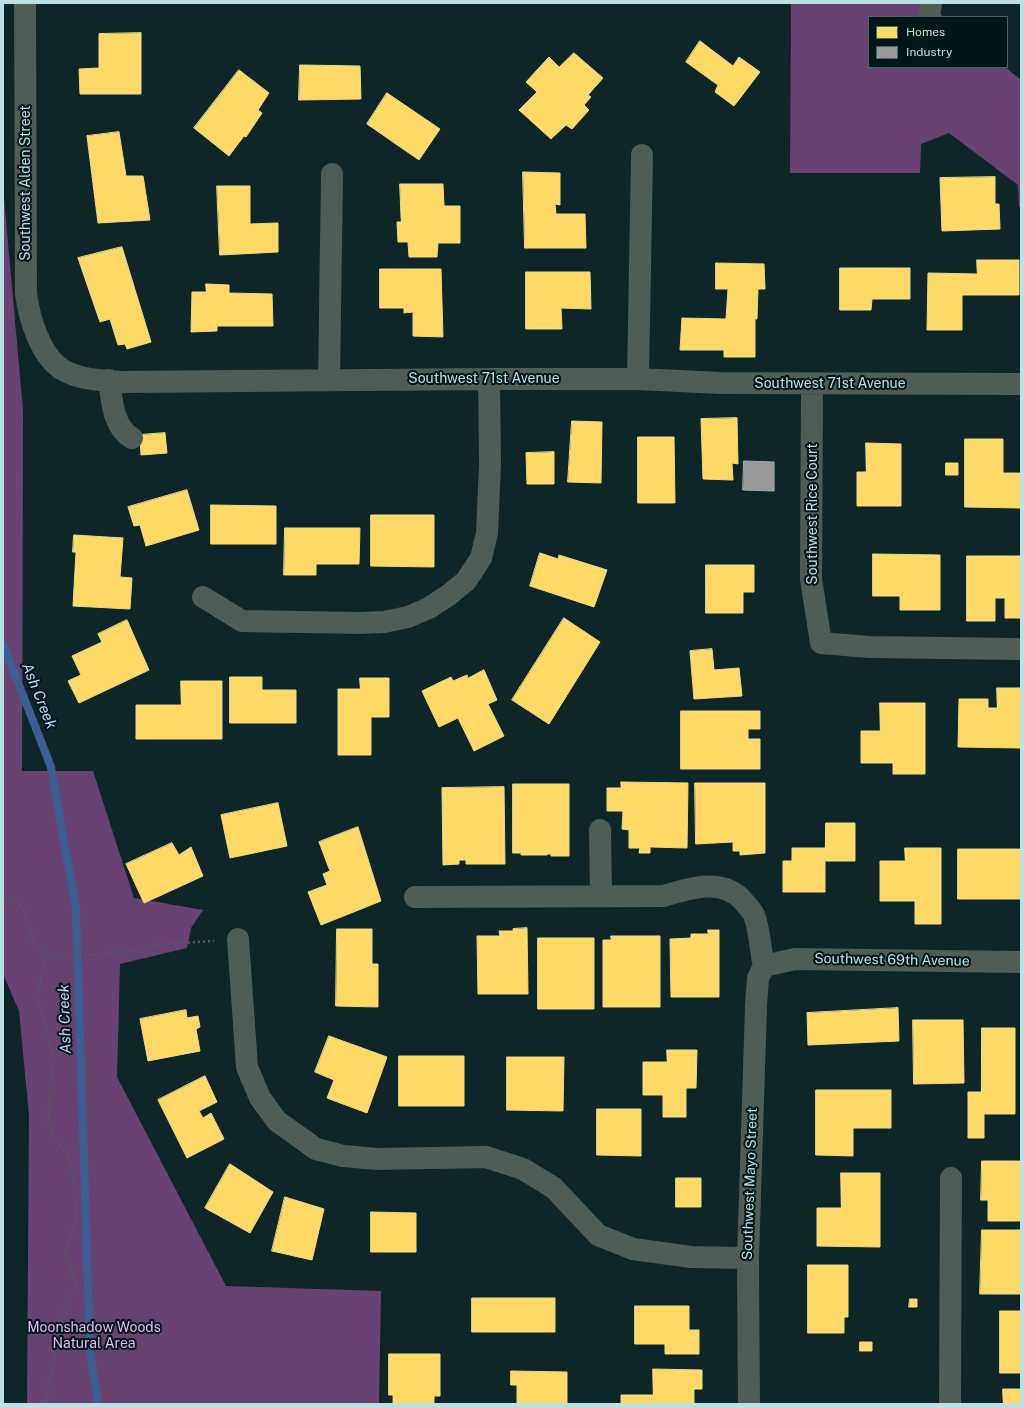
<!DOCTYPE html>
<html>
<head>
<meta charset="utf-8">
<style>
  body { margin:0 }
  #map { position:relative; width:1024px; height:1407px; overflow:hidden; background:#0e2628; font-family:"Public Sans",sans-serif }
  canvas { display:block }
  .frame { position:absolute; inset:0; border:4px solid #bde1e3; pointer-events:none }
  .legend { position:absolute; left:868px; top:16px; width:140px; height:52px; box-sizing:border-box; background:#011617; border:1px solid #4c6769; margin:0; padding:5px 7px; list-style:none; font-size:12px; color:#bde1e3 }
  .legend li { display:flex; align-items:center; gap:8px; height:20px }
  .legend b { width:20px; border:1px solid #4c6769 }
</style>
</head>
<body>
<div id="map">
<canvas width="1024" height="1407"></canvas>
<div class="frame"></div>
<ul class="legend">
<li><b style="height:11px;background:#ffd966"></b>Homes</li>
<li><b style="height:11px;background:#999"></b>Industry</li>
</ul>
</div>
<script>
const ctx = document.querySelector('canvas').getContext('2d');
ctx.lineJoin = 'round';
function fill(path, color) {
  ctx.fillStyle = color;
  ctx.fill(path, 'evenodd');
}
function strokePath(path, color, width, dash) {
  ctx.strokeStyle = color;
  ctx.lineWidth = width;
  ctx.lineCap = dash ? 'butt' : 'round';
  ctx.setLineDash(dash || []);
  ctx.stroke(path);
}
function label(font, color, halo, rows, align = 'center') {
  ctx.font = font + ' "Public Sans",sans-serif';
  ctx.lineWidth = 4;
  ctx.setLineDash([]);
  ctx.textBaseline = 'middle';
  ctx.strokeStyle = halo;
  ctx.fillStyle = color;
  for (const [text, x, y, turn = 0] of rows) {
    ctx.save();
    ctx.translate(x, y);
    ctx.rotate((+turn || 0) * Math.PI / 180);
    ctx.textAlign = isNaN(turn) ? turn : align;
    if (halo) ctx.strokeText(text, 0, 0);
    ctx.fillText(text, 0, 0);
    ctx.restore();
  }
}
const forest = new Path2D(`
  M791,3h136l17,14h-75v50h136l16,13v127h-2l-1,-22 -69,-52 -28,11 -1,29h-130z
  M3,187l20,223 -1,361h71l41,127 69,12 -12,18 -4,20 -67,16 -3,113 109,209 155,5 -2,113h-352l2,-289 -10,-104 -16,-37z`);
const homes = new Path2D(`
  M141,33v61h-61l-1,-25 20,-1v-34z
  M700,41l33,25 6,-9 21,15 -26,34 -19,-14 3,-7 -32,-23z
  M574,53l29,25 -15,17 3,2 -7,8 5,5 -17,19 -6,-4 -15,14 -32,-29 18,-18 -11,-10 23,-25 10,10z
  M300,65l60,1 1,33 -62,1z
  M239,70l30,23 -11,17 4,3 -16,24 -2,-1 -15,20 -35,-28z
  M387,93l53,36 -21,31 -52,-36z
  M119,132l7,44h17l7,44 -52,3 -11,-87z
  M523,172l37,1v32l-5,-1 1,10h29l1,34h-61z
  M995,177v27h4l1,25 -58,2 -2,-53z
  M400,184h43l1,22h16v37h-22l-1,14h-28l-1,-15h-10l-1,-20h4z
  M217,186h33v38l28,-1v29l-58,3z
  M122,247l29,95 -24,7 -2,-5 -7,1 -8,-26 -10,3 -22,-64z
  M977,260h42v35h-57v35h-35l1,-57 49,1z
  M716,263l48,1 1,25h-7l-1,30h-2v38h-31v-7h-44l2,-32 44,1 2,-30h-12z
  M840,268h70v31h-38l-1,11h-31z
  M380,269h61l2,68 -30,-1v-24l-9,1v-5h-24z
  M526,272h64l1,37 -30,-1 1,21h-36z
  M206,284l23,1v8l43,1 1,32h-56v5l-26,1 1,-40h14z
  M737,418l1,46 -6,-1 1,17 -30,-1 -2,-60z
  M572,421l30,1 -1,61 -33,-1z
  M165,433l2,20 -26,2 -1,-20z
  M638,437h36l1,66h-37z
  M965,439h38v34h18v35l-56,-1z
  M866,443l35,1v62h-44v-34h9z
  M554,452v32h-27l-1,-31z
  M946,463h12v12h-12z
  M187,490l12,40 -53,16 -6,-21 -6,1 -6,-19z
  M211,505l65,1v38h-65z
  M371,515h63v52l-63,-1z
  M285,528h75l-1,36h-43v11h-32z
  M74,535l49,3 -3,39 12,1 -2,31 -57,-3 3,-54h-3z
  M540,553l18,6 1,-4 48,15 -13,37 -64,-21z
  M873,554l67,1v55h-40v-14h-27z
  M967,556h54v62h-16v-20h-10v23h-28z
  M706,565h48v27h-11v21h-37z
  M564,618l36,24 -51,82 -37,-24z
  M127,620l22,50 -70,33 -11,-22 13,-6 -9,-19 30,-14 -4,-8z
  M712,649l2,21 25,-2 3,28 -48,3 -4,-48z
  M484,670l13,30 -9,4 16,32 -30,15 -16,-33 -19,9 -17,-36 29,-14 2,4 14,-6 1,3z
  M230,677h32v13h34v33h-66z
  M360,678h29v39h-18v38h-33v-66h22z
  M181,681h41v58h-86v-34h45z
  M997,688h24v60l-63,-1 1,-48h29v9h9z
  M880,703h45v71h-32v-11h-32v-32h19z
  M681,711h79v18h-12v10h12v30h-79z
  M621,782l67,1 -1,65 -37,-1v6h-11l1,-5h-11v-18l-7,-1 1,-18h-16v-23h14z
  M695,783h70v70l-25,2v-4h-7v-9l-37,2z
  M513,784h56v72h-18v-2h-4v1h-26v-2h-8z
  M504,787l1,77h-39v-4h-7v4l-16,1 -1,-77z
  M278,803l9,43 -57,12 -9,-43z
  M826,823h29v38h-30v31h-42v-31h9v-13h33z
  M358,827l23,74 -60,24 -13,-33 19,-7 -4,-11 7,-3 -11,-29z
  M172,843l7,12 12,-8 12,29 -59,27 -18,-39z
  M905,848h36v76h-26v-23h-35v-40h25z
  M958,849h63v50h-63z
  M527,928l1,66h-50l-1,-58h23l-1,-5h14v-2z
  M337,929h35v35h6v43l-42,-1z
  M708,930h11v67h-48l-1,-58 21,-1v-4h17z
  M611,936h49v71h-57v-67h8z
  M538,938h56v71h-56z
  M898,1008l1,33 -91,4 -1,-32z
  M186,1010l1,8 11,-2 2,11 -4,2 4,22 -52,10 -8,-42z
  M913,1020h50l1,63 -50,1z
  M982,1028h33v86h-31v24h-16v-46h13z
  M329,1036l58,21 -20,56 -40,-15 7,-18 -19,-8z
  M667,1050h30l-1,38h-10v29h-23v-22h-20v-33h24z
  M399,1056h65v50h-65z
  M507,1057h57l-1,54 -56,-1z
  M205,1076l12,26 -18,9 4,7 8,-5 13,26 -37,19 -29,-58z
  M816,1090h75v38h-38v28l-37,-1z
  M597,1109h44v47l-44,-1z
  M982,1161h39v60h-33v-21h-7z
  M230,1164l43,28 -23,41 -45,-25z
  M841,1173h39v74l-63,-1v-38h24z
  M676,1178h25v29h-25z
  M285,1197l39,12 -12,51 -40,-9z
  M371,1212l45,1v39h-45z
  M982,1230h39v64h-41z
  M808,1265h40v52h-4v16h-36z
  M472,1298h83v34h-83z
  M910,1299h7v8h-8z
  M635,1306h54v24h10v24h-34v-10h-30z
  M1000,1311h21v62h-21z
  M860,1342h12v9h-12z
  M389,1354h51v42h-6v8h-41v-9h-4z
  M653,1369l49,1v19h-8v15h-73v-9h32z
  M511,1371l56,1v32h-50v-19h-6z
  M1003,1389h18v15h-21h3z`);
const industry = new Path2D(`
  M744,461l30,1v29l-31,-1z`);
const stream = new Path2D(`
  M3,644l48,123 25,142 14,443 8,52`);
const path = new Path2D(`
  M3,898l13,1 10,16 7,26 13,11 15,6 64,-7 39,-7 50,-3
  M45,1404l18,-95 14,-23 -12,-32 11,-34 -2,-40 -6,-24 -15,-20 -5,-16 6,-63 -17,-61 9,-44`);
const minor = new Path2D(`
  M25,3l1,290c3,25 15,66 39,78 17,9 37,9 55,11l369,-3h149l82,4 301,1
  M929,17l2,-14
  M638,379l4,-224
  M109,380c3,21 4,47 23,58
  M329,380l3,-206
  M812,384l-1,195 10,64 48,4 148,2
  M203,597l39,24 118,2 24,-1 24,-5 21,-9 21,-14 16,-13 15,-23 6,-25 3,-69 -1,-85
  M600,830l1,65
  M415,897l249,-1c26,-8 60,-19 80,6 3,4 8,8 10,13 6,15 6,35 10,51
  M238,939l9,128 13,31 17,23 39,28 27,7 34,3 109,-2 37,12 31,19 44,47 35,14 58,8 57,1
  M764,966l31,-7 226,3
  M749,1404l-1,-146 8,-252 2,-28 6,-12
  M950,1404l1,-226`);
const streetNames = [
  ["Southwest Alden Street",26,183,-90],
  ["Southwest 71st Avenue",484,379],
  ["Southwest 71st Avenue",830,384],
  ["Southwest Rice Court",813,514,-90],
  ["Southwest 69th Avenue",892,960,1],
  ["Southwest Mayo Street",750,1184,-88]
];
const parkNames = [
  ["Moonshadow Woods",94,1328],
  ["Natural Area",94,1344]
];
const waterNames = [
  ["Ash Creek",39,696,68],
  ["Ash Creek",65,1019,-92]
];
fill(forest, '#684372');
fill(homes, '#ffd966');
strokePath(homes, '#ebdb8c', 1);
fill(industry, '#999');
strokePath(industry, '#a4afaf', 1);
strokePath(stream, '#3d5e93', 8);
strokePath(path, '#525e5a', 2.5, [2, 3]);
strokePath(minor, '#505c56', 22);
label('14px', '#bde1e3', '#011617', streetNames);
label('14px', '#ecb6f6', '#011617', parkNames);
label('italic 15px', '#c3d7fa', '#011617', waterNames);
</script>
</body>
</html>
